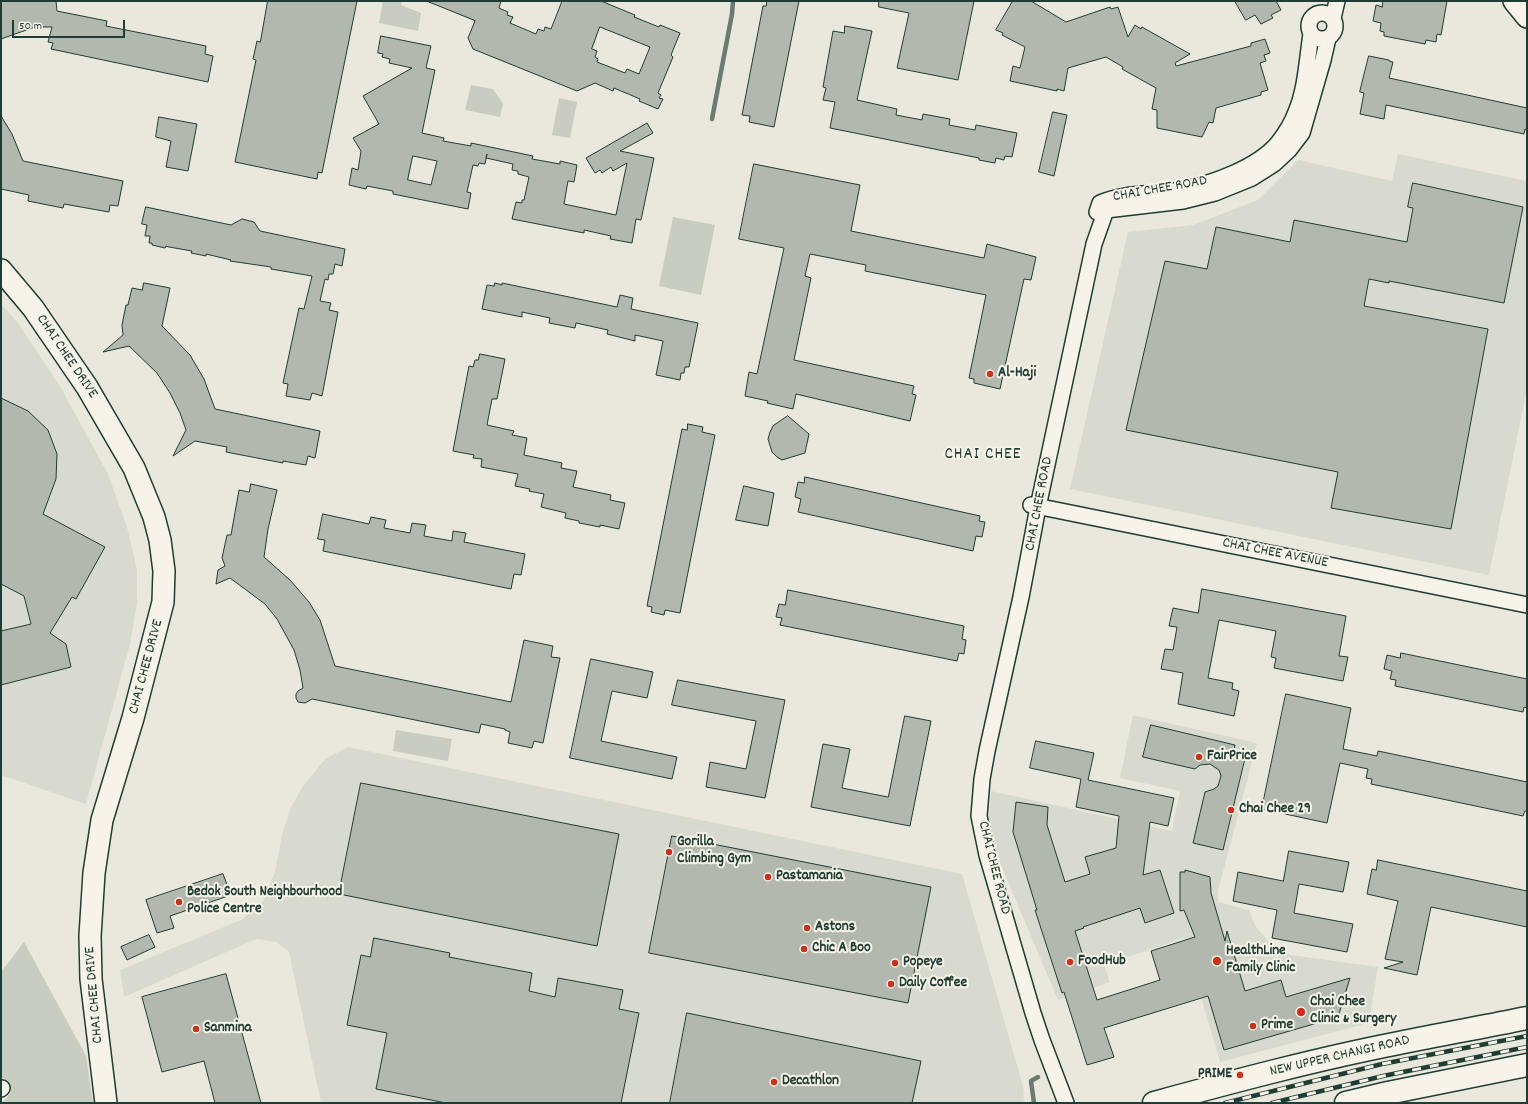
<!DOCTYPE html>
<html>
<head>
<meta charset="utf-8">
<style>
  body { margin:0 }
  #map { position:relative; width:1528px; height:1104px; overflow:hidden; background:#eae8dd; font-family:Dekko,sans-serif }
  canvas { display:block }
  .frame { position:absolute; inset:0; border:2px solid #1f3d34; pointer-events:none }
  .scale { position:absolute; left:12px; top:20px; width:113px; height:18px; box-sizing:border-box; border:2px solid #1f3d34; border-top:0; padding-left:5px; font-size:12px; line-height:14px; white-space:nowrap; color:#1f3d34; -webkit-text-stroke:3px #f7f3e8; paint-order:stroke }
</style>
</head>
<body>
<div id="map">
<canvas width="1528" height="1104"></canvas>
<div class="frame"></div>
<div class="scale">50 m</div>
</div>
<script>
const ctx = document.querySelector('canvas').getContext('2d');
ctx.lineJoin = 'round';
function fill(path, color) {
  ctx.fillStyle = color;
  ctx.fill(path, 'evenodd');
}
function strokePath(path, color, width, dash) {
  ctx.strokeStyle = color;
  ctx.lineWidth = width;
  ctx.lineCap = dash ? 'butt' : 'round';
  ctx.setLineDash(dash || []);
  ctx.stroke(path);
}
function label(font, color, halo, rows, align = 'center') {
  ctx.font = font + ' Dekko,sans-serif';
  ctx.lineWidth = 4;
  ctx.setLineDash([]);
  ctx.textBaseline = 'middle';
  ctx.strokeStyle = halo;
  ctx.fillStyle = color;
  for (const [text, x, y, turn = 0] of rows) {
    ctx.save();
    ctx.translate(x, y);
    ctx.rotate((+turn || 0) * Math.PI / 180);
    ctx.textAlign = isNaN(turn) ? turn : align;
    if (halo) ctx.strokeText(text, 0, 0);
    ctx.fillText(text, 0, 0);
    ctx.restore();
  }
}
const built = new Path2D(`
  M1398,154l129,27v208l-38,186 -419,-86 58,-257 65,-7 65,-25 40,-40 94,21z
  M1,304l17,19 43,65 47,86 19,53 10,43v34l-7,40 -44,160 -85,-29z
  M1133,715l124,28 -39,148v11l31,8 7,17 17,19 18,9 87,12 -9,56 -149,39 -36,-124 -80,27 6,17 -52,18 -64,-151 -5,-31 2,-27 181,40 8,-40 -60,-13z
  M348,747l614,127 61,212 1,17h-703l-32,-151 -13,-10 -20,-3 -132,58 -4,-27 121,-50 22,-19 12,-29 7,-38 9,-27 12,-21 22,-27z`);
const green = new Path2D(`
  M383,1h19l-1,4 20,8 -3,18 -39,-8z
  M471,85l22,4 10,15 -3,13 -35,-7z
  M559,98l18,4 -7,36 -18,-3z
  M673,217l42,8 -14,70 -42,-9z
  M396,730l56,9 -4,22 -55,-10z
  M24,942l62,114 7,47h-91c12,-12 10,-15 -1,-26v-105z`);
const stream = new Path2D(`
  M712,119l20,-105 1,-13
  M1034,1103l-3,-22 7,-4`);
const building = new Path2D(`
  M1,1h55l1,10 50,10 -1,5 100,20 -1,8 8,2 -5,26 -157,-33 2,-6 -5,-1 4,-15h-17l-34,12z
  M268,1h89l-35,172 -4,-1 -1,7 -82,-17 21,-102 -3,-1 4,-18 3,1z
  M427,1h74l-2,7 9,4 -1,3 6,2 -3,6 26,11 2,-5 6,2 1,-4 6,2 11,-28h39l34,14 -1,2 25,10 1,-2 20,8 -9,22 2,2 -15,36 3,2 -2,3 4,1 -5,10 -19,-8 1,-2 -26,-11 -1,3 -18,-8 -18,8 -104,-42 -5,-11 7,-17zM600,27l50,20 -11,27 -12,-5 -2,4 -28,-11 1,-3 -3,-2 2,-6 -5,-2z
  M767,1h32l-25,126 -25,-5 1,-6 -8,-1 21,-109h3z
  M879,1h95l-16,79 -61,-12 12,-55 -30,-6z
  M1013,1h18l35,21 44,-15 1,2 7,-2 10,30 7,-12 6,4 1,-2 48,27 -15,9 1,3 75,-20v-3l14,-4 5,14 -6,2 2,6 -6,2 8,27 -7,2v3l-45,13 -3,15 -4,-1 -7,15 -45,-9v-18l-5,-1 4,-21 -34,-19 1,-2 -17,-10 -38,11 -4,23 -7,-2v2l-47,-10 3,-15 7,2 5,-21 -23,-12 1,-2 -7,-3z
  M1235,1h41l5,9 -10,5 2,3 -12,6 -6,-9 -9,5z
  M1383,1h64l-6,34 -4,-1 -1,8 -10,-2 -1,4 -41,-8v-4l-4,-1 1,-8 -8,-2 3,-16 6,2z
  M845,26l27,5 -15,69 40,9 -1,6 26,5 1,-6 27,5 -1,6 26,5 1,-5 41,8 -5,24 -7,-1 -1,4 -8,-2 -1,5 -16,-3v-2l-149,-30 5,-26 -12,-2 3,-12 -3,-1 10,-56 11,2z
  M381,36l50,10 -5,22 9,2 -13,63 22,5 -1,3 28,5v-3l62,13 -1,3 28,5v-3l17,4 -3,17 -6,-1 -4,23 52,11 11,-52 -14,8 -2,-4 -9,6 -2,-3 -5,3 -9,-15 61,-35 6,10 -33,18 34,7 -13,62 -5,-1 -4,24 -22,-4 1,-3 -27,-6v3l-72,-14 4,-17 6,1v-3h2l5,-23 -11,-3v-3l-6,-1 1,-6 -27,-6 1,-4 -2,10 -6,-1 -1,3 -5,-1 -6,27 4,1 -3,16 -75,-15v-3l-26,-5 -1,3 -17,-4 3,-17 6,2 3,-19 -8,-13 26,-14 -16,-28 49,-28 -23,-5 1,-4 -8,-2 1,-3 -5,-1zM413,156l24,5 -6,24 -23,-5z
  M1369,56l20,4v1l4,1 -4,16 138,30v22l-2,-1 -1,5 -138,-29 -2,14 -24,-5 4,-21 -4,-1z
  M1053,112l14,3 -13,61 -15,-4z
  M1,116l11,18 11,27 100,20 -5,25 -8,-1 -1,7 -45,-8 -1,4 -35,-7 1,-6 -28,-6z
  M159,117l38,7 -9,47 -22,-4 5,-26 -15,-4z
  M754,164l106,21 -9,46 133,27 3,-14 49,13 -5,23 -7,-1 -24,110 -26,-6v-4l-5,-1 17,-83 -121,-24 1,-6 -56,-11 -5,22 6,2 -17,82 120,26 -2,8 4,1 -6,26 -114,-27 -3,15 -26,-6 1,-2 -23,-5 4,-24 8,2 27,-126 -45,-9z
  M1413,183l110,24 -19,96 -115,-22v2l-20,-4 -5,27 124,23 -37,200 -120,-21 7,-36 -212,-42 39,-169 42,8 9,-42 74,15 4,-22 113,22 6,-34 -5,-1z
  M146,207l85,18 11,-6 12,3 6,9 85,18 -3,17 -7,-2 -2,10h-4l-1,6 -3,-1 -5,22 11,2 -2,7 9,2 -16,84 -10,-3 -2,7 -24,-4 2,-12 -5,-1 16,-75 5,1 8,-33 -41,-7v-2l-41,-6 1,-1 -25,-6v2l-15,-3 1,-2 -23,-4 -3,-1 -1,2 -13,-3v-2h-3l1,-7h-5l2,-11 -5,-1z
  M144,283l26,5 -8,38 28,29 14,24 11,30 105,22 -5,27 -7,-2 -2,9 -23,-4v2l-57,-11 1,-5 -32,-6 -22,15 13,-26 -6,-17 -10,-20 -13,-20 -28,-27 -26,6 20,-17 -1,-10 4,-20h2l4,-17 10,2z
  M495,283l7,2v-2l115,24 3,-12 13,3 -2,11 67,14 -9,44h-4l-1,6h-3l-1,7 -24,-5 7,-34 -28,-6v6l-28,-7 1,-4 -32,-7 -1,5 -26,-5 1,-5 -28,-6v5l-40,-8 5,-24 7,1z
  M480,354l25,5 -8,40h-5l-5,26 27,6 -2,4 15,3 -3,17 38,8 -1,5 16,3 -4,16 38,8 -1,5 15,3 -6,26 -19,-4v2l-21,-4v-2l-14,-3 1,-5 -25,-6 3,-13 -15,-3 1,-2 -15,-3 3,-12 -37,-7 1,-8 -9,-1 1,-3 -21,-4 16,-85 4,1 2,-7h3z
  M1,398l27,13 20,19 9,24 -1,25 -13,35 62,33 -29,52 -4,-2 -22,36 16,11 5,23 -70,18v-54l30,-7 -7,-28 -23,-12z
  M788,416l21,18 -4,19 -23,7 -5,-3 -5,-5 -4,-13 2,-7 3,-6z
  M688,424l15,3 -1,5 13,3 -35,178 -15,-3 -1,5 -13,-3 1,-5 -5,-1 35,-177 5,1z
  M805,477l175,39 -1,5 6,1 -3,15 -6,-1 -3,15 -175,-39 3,-13 -6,-2 3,-15 6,1z
  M251,484l26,6 -9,39 -4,28 26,23 19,22 11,18 15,46 176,36 13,-62 29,6 -2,11 9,1 -17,85 -9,-2 -2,7 -24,-5 2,-11 -5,-2v-1l-24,-5 -2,9 -167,-34 -7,4 -7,-1 -2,-4v-4l2,-3 5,-3 -3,-18 -6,-20 -17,-31 -12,-15 -35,-26 -14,6 2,-14 7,-4 -3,-8 5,-23h4l8,-45 10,2z
  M744,486l30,7 -6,33 -32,-6z
  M323,514l46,10 2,-7 15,3 -2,8 26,5 2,-10 14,2 -2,11 28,5 1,-10 13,2 -2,9 61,12 -4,21 -7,-1 -3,15 -188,-38 2,-11 -7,-1z
  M1202,589l144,27 -7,40 9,1 -5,24 -69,-13 2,-10 -5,-1 5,-26 -57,-11 -11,58 25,5 -1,6 7,2 -5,25 -56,-12 5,-31 -22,-4 4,-20 8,1 4,-23 -8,-1 4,-18 25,5z
  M788,590l176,36 -2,13 4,1 -2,14 -5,-1 -2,8 -177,-36 2,-7 -6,-1 3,-13 6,1z
  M1401,653l126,26v29l-3,-1 -1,5 -128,-26 1,-6 -6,-1 2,-8 -8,-2 3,-14 13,3z
  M591,659l62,13 -6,26 -35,-7 -11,50 76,16 -5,22 -102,-21z
  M678,680l107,20 -20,98 -59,-11 4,-25 36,7 10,-48 -84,-16z
  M1286,694l65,14 -8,41 34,7 1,-5 149,31v29h-2l-2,5 -152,-32 1,-5 -6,-1 2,-9 -28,-6 -13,60 -65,-14z
  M905,716l26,5 -21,105 -99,-19 12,-63 27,5 -8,39 46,9z
  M1151,725l84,20 -1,6 12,3 -23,96 -30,-7 12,-51 9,-3 4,-3 3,-10 -2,-6 -9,-6 -10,1 -5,4 -52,-12z
  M1036,741l58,12 -6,27 86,18 -6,28 -18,-4 -7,53 17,-5 14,43 -29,10 -5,-15 -57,19 1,1 -9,3 22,69 63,-20 -9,-29 44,-14 -11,-27 -4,1v-39h5v-2l25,7 1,16 14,48 2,-10 18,60 36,-11 5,17 64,-19 -12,39 -114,33 -16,-54 -104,32 10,29 -27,8 -23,-73 -2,1 -27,-83h2l-24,-78 3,-30 32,5 -1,18 18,57 25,-8 -5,-17 31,-9 3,-32 -43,-9 5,-28 -51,-11z
  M361,783l258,51 -22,112 -258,-52z
  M672,836l259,51 -23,116 -259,-50z
  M1289,851l60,11 -6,30 -44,-8 -5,29 59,11 -6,28 -75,-14 5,-28 -44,-9 5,-29 45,9z
  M1378,860l149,31v36l-96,-20 -14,68 -33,-7 19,-6 -18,-3 13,-58 -31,-7 5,-25 4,1z
  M223,874l8,21 -61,21 4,12 -17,5 -11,-33z
  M149,935l6,12 -28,13 -6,-13z
  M374,938l76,15 -1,4 83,16 -3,18 26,6 3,-19 65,12 -4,19 20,4 -18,90h-175l-70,-14 11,-56 -40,-8 14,-70 9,2z
  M226,974l35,129h-46l-11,-42 -42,11 -20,-75z
  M687,1013l234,48 -9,42h-242z`);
const street = new Path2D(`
  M1309 26a13 13 0 1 1 26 0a13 13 0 1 1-26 0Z
  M1333,18l4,-17
  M1097,212l3,-9c25,-11 54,-8 80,-13 31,-6 77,-22 98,-47 7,-9 14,-20 18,-31 10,-24 11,-52 15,-78
  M1031,505l496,100
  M1,1089l1,-1
  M1066,1103l-24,-63 -9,-27 -46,-158 -8,-39 3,-37 5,-28 34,-154 17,-90 56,-263 12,-34 77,-9 32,-8 37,-15 22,-14 15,-14 13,-17 21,-73 5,-22`);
const secondary = new Path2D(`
  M1514,1l13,16
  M1,270l32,38 54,79 47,81 20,49 6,23 4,31 -1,31 -30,116 -31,102 -8,53 -4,63 1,43 15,124`);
const primary = new Path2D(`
  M1154,1103c81,-22 163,-44 245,-60 42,-9 85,-16 128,-25
  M1346,1103l42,-10 139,-28`);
const rail = new Path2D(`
  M1225,1103l157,-39 145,-28
  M1272,1103l111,-27 144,-29`);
const markers = [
  [990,374,4,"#c8321e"],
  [1199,757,4,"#c8321e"],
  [1231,810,4,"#c8321e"],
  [669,852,4,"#c8321e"],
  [768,877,4,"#c8321e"],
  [179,902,4,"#c8321e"],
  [807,928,4,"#c8321e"],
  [804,949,4,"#c8321e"],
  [1217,961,5,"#c8321e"],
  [1070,962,4,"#c8321e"],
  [895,963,4,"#c8321e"],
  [891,984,4,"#c8321e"],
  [1301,1012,5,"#c8321e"],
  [1253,1026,4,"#c8321e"],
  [196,1029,4,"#c8321e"],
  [1240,1075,4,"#c8321e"],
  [774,1082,4,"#c8321e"]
];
const streetNames = [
  ["CHAI CHEE ROAD",1160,190,-10],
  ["CHAI CHEE DRIVE",66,357,56],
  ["CHAI CHEE ROAD",1040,504,-79],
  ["CHAI CHEE AVENUE",1275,554,11],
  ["CHAI CHEE DRIVE",147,667,-75],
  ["CHAI CHEE ROAD",993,868,76],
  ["CHAI CHEE DRIVE",95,995,-95],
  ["NEW UPPER CHANGI ROAD",1340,1057,-13]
];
const poiNames = [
  ["Al-Haji",998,374],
  ["FairPrice",1207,757],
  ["Chai Chee 29",1239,810],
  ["Gorilla",677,843],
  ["Climbing Gym",677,860],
  ["Pastamania",776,877],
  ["Bedok South Neighbourhood",187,893],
  ["Police Centre",187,910],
  ["Astons",815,928],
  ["Chic A Boo",812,949],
  ["HealthLine",1226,952],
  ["Family Clinic",1226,969],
  ["FoodHub",1078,962],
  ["Popeye",903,963],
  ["Daily Coffee",899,984],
  ["Chai Chee",1310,1003],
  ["Clinic & Surgery",1310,1020],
  ["Prime",1261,1026],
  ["Sanmina",204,1029],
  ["PRIME",1232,1075,"right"],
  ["Decathlon",782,1082]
];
const quarterNames = [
  ["CHAI CHEE",983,456]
];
fill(built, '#d9dacf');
fill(green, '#c8ccc1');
strokePath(stream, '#6a7c72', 4.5);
fill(building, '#b2b8ae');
strokePath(building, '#1f3d34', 1);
strokePath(street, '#1f3d34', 18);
strokePath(secondary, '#1f3d34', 24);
strokePath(primary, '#1f3d34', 25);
strokePath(street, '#f7f3e8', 15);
strokePath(secondary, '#f7f3e8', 21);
strokePath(primary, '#f7f3e8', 22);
strokePath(rail, '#1f3d34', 4.5);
strokePath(rail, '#f7f3e8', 3, [9]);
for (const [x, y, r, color] of markers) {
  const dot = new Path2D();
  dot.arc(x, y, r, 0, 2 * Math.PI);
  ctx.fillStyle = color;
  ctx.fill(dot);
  strokePath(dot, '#f7f3e8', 1.5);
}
label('15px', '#1f3d34', '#f7f3e8', streetNames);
label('bold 15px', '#1f3d34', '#f7f3e8', poiNames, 'left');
ctx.letterSpacing = '1px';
label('17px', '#1f3d34', '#f7f3e8', quarterNames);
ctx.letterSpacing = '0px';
</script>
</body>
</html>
